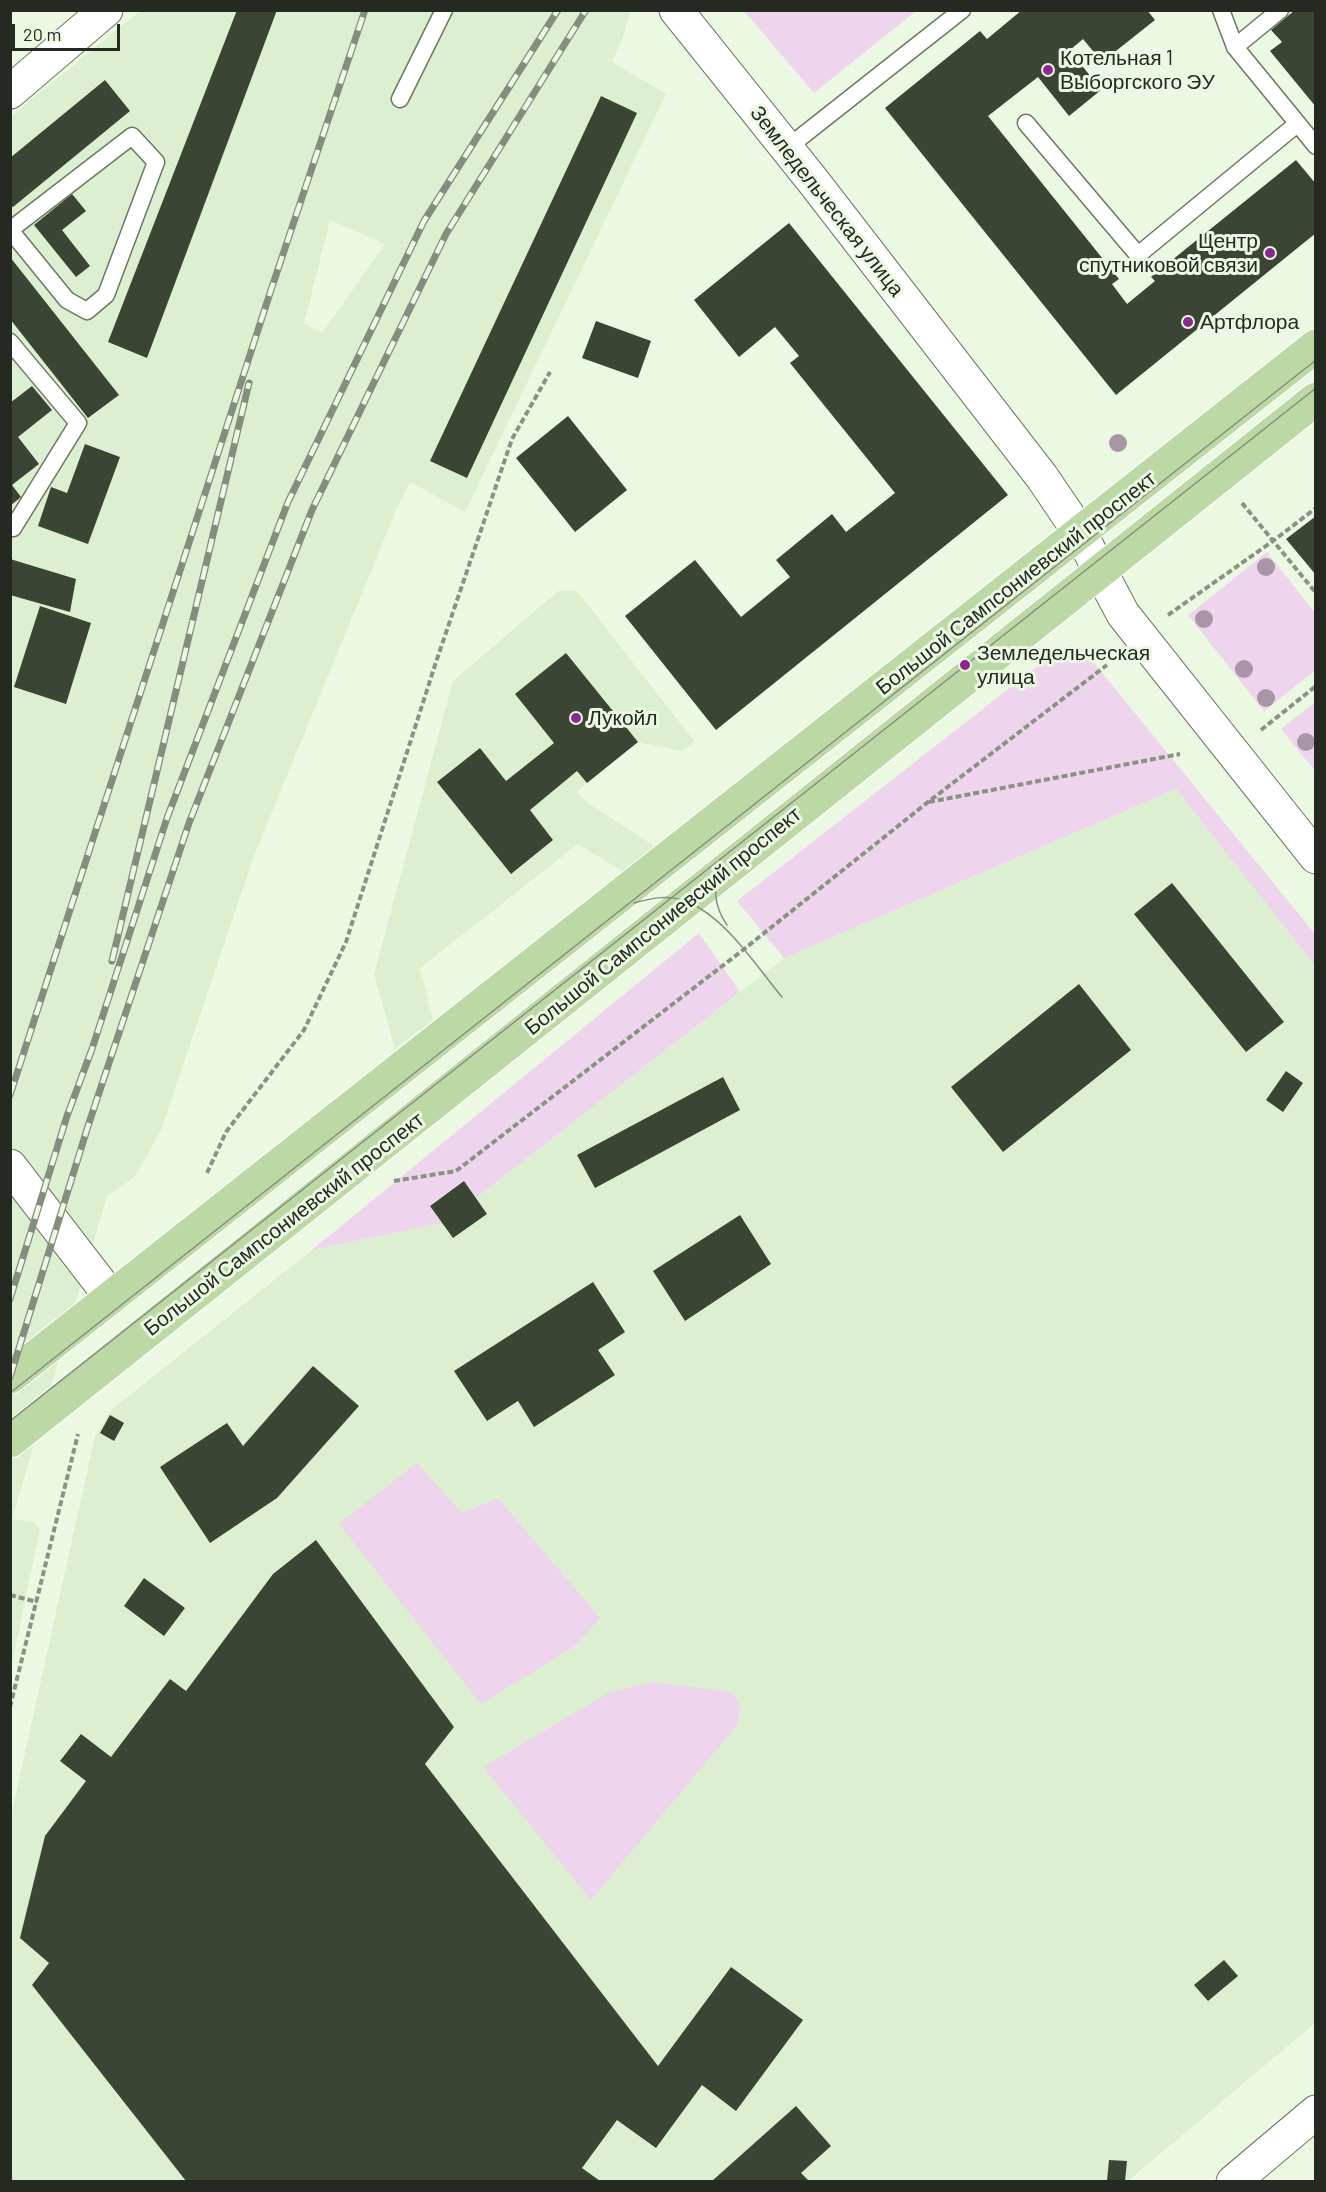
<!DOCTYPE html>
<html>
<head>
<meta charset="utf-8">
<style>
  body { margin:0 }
  #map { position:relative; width:1326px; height:2192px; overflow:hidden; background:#ebf9e2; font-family:Barlow,sans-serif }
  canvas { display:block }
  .frame { position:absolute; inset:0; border:12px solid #242921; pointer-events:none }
  .scale { position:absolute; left:12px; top:24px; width:108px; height:27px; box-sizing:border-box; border:3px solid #242921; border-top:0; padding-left:8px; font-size:18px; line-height:21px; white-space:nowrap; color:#242921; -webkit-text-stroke:4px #ebf9e2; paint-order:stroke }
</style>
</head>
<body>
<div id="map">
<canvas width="1326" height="2192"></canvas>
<div class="frame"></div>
<div class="scale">20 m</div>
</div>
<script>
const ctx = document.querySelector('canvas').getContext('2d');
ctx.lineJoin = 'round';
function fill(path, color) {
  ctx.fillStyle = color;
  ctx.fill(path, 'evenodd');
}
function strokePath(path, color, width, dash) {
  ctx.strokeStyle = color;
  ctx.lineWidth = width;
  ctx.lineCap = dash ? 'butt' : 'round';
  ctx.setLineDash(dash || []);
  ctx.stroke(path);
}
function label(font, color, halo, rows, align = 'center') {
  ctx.font = font + ' Barlow,sans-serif';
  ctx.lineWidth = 6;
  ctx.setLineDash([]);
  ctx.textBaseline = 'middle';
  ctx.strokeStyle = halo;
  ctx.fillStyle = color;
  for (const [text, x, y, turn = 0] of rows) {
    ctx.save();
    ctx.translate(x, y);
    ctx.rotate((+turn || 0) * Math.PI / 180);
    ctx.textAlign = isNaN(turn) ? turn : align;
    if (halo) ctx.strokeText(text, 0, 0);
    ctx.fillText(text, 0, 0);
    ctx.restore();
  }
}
const built = new Path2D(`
  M140,11h488l2,2 -7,24 -11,25 54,32 -201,418 -55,-30 -15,31 -141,343 -93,274 -26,47 -28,19 -95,323 21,3 7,7 -29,139v-1552zM330,220l55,24 -63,89 -18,-9z
  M558,591h19l118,151 -14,9 -43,-9 -61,49 9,11 70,45 -32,25 -46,-28 -158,124 13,52 -38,29 -21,-75 79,-293z
  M1176,789l139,177v1057l-187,158 -1117,1v-366l84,-380 16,-26 201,-160 129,-27 -11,-17 34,-25 12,17 308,-240z`);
const green = new Path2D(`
  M744,11h172l-102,82z
  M1267,552l48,61 1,57 -52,41 -76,-96z
  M1071,645l8,2 7,6 229,281v32l-139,-177 -392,169 -47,-57 320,-250z
  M1315,702v69l-34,-42z
  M699,933l41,59 -264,206 -12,-17 -34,24 12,18 -130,27z
  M417,1463l45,50 36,-15 102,120 -25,28 -94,58 -142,-180z
  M653,1682l78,10 9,11 -2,21 -147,176 -108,-133 127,-75z`);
const building = new Path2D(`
  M237,10h40l-130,348 -39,-16z
  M1022,10h125l8,10 -53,42 -19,-23 -13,11 31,40 -32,26 -31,-39 -50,39 131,163 -7,5 15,20 28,-23 -4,-4 145,-117 20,24v49l-200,162 -231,-287 95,-77 7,8z
  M1295,10h21v97l-46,-56 12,-9 -11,-12z
  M105,80l25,31 -117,96 -3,-2v-47z
  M601,96l36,17 -170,365 -37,-17z
  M72,194l14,17 -24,19 28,36 -14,11 -42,-52z
  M789,223l219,272 -292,235 -91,-114 70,-56 46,57 49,-40 -14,-17 56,-46 14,18 49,-39 -105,-130 9,-7 -24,-29 -36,30 -45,-57z
  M10,257l109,138 -31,23 -78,-99z
  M596,321l55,20 -13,37 -56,-20z
  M32,386l20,24 -34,27 21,27 -27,21 9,12 -11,9v-103z
  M568,416l59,74 -52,42 -59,-74z
  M85,444l35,13 -32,87 -50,-18 13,-39 16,6z
  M1316,516v59l-30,-36z
  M10,559l66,20 -6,33 -60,-17z
  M40,606l51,17 -25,81 -52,-17z
  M566,653l72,89 -51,41 -10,-12 -47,39 23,30 -42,34 -74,-92 43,-34 26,33 48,-38 -39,-49z
  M1172,883l112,139 -38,30 -112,-138z
  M1079,984l52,66 -128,102 -52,-65z
  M1286,1071l17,12 -20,29 -17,-12z
  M723,1077l17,33 -145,78 -18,-33z
  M464,1181l23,33 -34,24 -23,-32z
  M740,1215l31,49 -86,57 -32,-50z
  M593,1282l32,50 -27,18 17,25 -81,52 -16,-26 -31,20 -33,-50z
  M313,1366l46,40 -82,92 -67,45 -50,-76 67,-44 16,23z
  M110,1415l14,8 -10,18 -14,-8z
  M316,1540l138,187 -29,37 233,302 73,-99 72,53 -67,91 -34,-26 -46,63 -39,-28 -35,48 18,13h-414l-154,-196 17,-22 -29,-25 25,-102 41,-55 -26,-20 21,-27 30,23 59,-78 16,12 87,-117z
  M144,1578l41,30 -21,28 -40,-30z
  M1224,1960l14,16 -30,25 -14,-16z
  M796,2106l35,40 -30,27 8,8h-97z
  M1109,2160l18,1 -2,20h-18z`);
const path = new Path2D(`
  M1242,503l74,90
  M1168,615l105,-74 43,-33
  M1261,730l55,-44
  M929,802l251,-48
  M207,1173l19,-41 78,-102 42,-88 90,-280 76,-223 38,-67
  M394,1181l62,-10 287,-221 185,-148 179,-137
  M10,1595l27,7
  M10,1707l68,-273`);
const service = new Path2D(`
  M1221,10l14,37 81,99
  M1235,47l45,-37
  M400,99l44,-89
  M1026,123l112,132 159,-131
  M132,136l24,26 -50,133 -19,16 -20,-11 -57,-70z
  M787,148l175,-138
  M10,342l68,81 -65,105h-3`);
const minor = new Path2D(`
  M676,10l137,171 229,296 38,56
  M10,92l96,-82
  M10,1166l101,131`);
const tertiary = new Path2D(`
  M1080,533l43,81 193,243
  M1233,2182l83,-70`);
const primary = new Path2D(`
  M10,1377l1306,-1031
  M10,1441l1306,-1042`);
const tram = new Path2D(`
  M720,859c-5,26 -9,43 7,66
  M634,903c18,-5 36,-9 54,-1 38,16 68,64 94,95
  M10,1393l1306,-1033
  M10,1421l1306,-1033`);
const rail = new Path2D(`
  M112,961l137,-578
  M10,1095l260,-802 95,-283
  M10,1299l57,-183 25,-67 75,-231 121,-316 136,-281 134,-211
  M10,1377l79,-254 100,-300 123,-313 134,-276 140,-224`);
const trees = [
  [1118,443],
  [1266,567],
  [1204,619],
  [1244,669],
  [1266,698],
  [1306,742]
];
const markers = [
  [1048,70,6,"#8b288f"],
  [1270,253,6,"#8b288f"],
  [1188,322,6,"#8b288f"],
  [965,665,6,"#8b288f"],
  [576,718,6,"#8b288f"]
];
const poiNames = [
  ["Котельная 1",1060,58],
  ["Выборгского ЭУ",1060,82],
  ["Центр",1258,241,"right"],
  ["спутниковой связи",1258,265,"right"],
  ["Артфлора",1200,322],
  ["Земледельческая",977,653],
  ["улица",977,677],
  ["Лукойл",588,718]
];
const streetNames = [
  ["Земледельческая улица",827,201,52],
  ["Большой Сампсониевский проспект",1016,583,-38],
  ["Большой Сампсониевский проспект",663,921,-39],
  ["Большой Сампсониевский проспект",284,1224,-38]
];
fill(built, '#ddefd1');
fill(green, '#eed4ed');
fill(building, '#3a4533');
strokePath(service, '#6b7763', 19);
strokePath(minor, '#6b7763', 35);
strokePath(tertiary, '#6b7763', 35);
strokePath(primary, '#fff', 35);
strokePath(path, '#899283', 4, [6, 3]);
strokePath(service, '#fff', 16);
strokePath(minor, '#fff', 33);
strokePath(tertiary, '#fff', 33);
strokePath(primary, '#bcd9a5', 33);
strokePath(tram, '#848d7e', 1.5);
strokePath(rail, '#848d7e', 7);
strokePath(rail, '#ebf9e2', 4.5, [14]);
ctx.fillStyle = '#a895a5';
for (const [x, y] of trees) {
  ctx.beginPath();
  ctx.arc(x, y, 9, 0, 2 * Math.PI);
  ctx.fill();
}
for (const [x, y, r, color] of markers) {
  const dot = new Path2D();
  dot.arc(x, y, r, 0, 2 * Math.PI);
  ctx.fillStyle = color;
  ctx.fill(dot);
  strokePath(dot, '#ebf9e2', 2);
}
label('21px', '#242921', '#ebf9e2', poiNames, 'left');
label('21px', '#242921', '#ebf9e2', streetNames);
</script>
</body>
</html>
